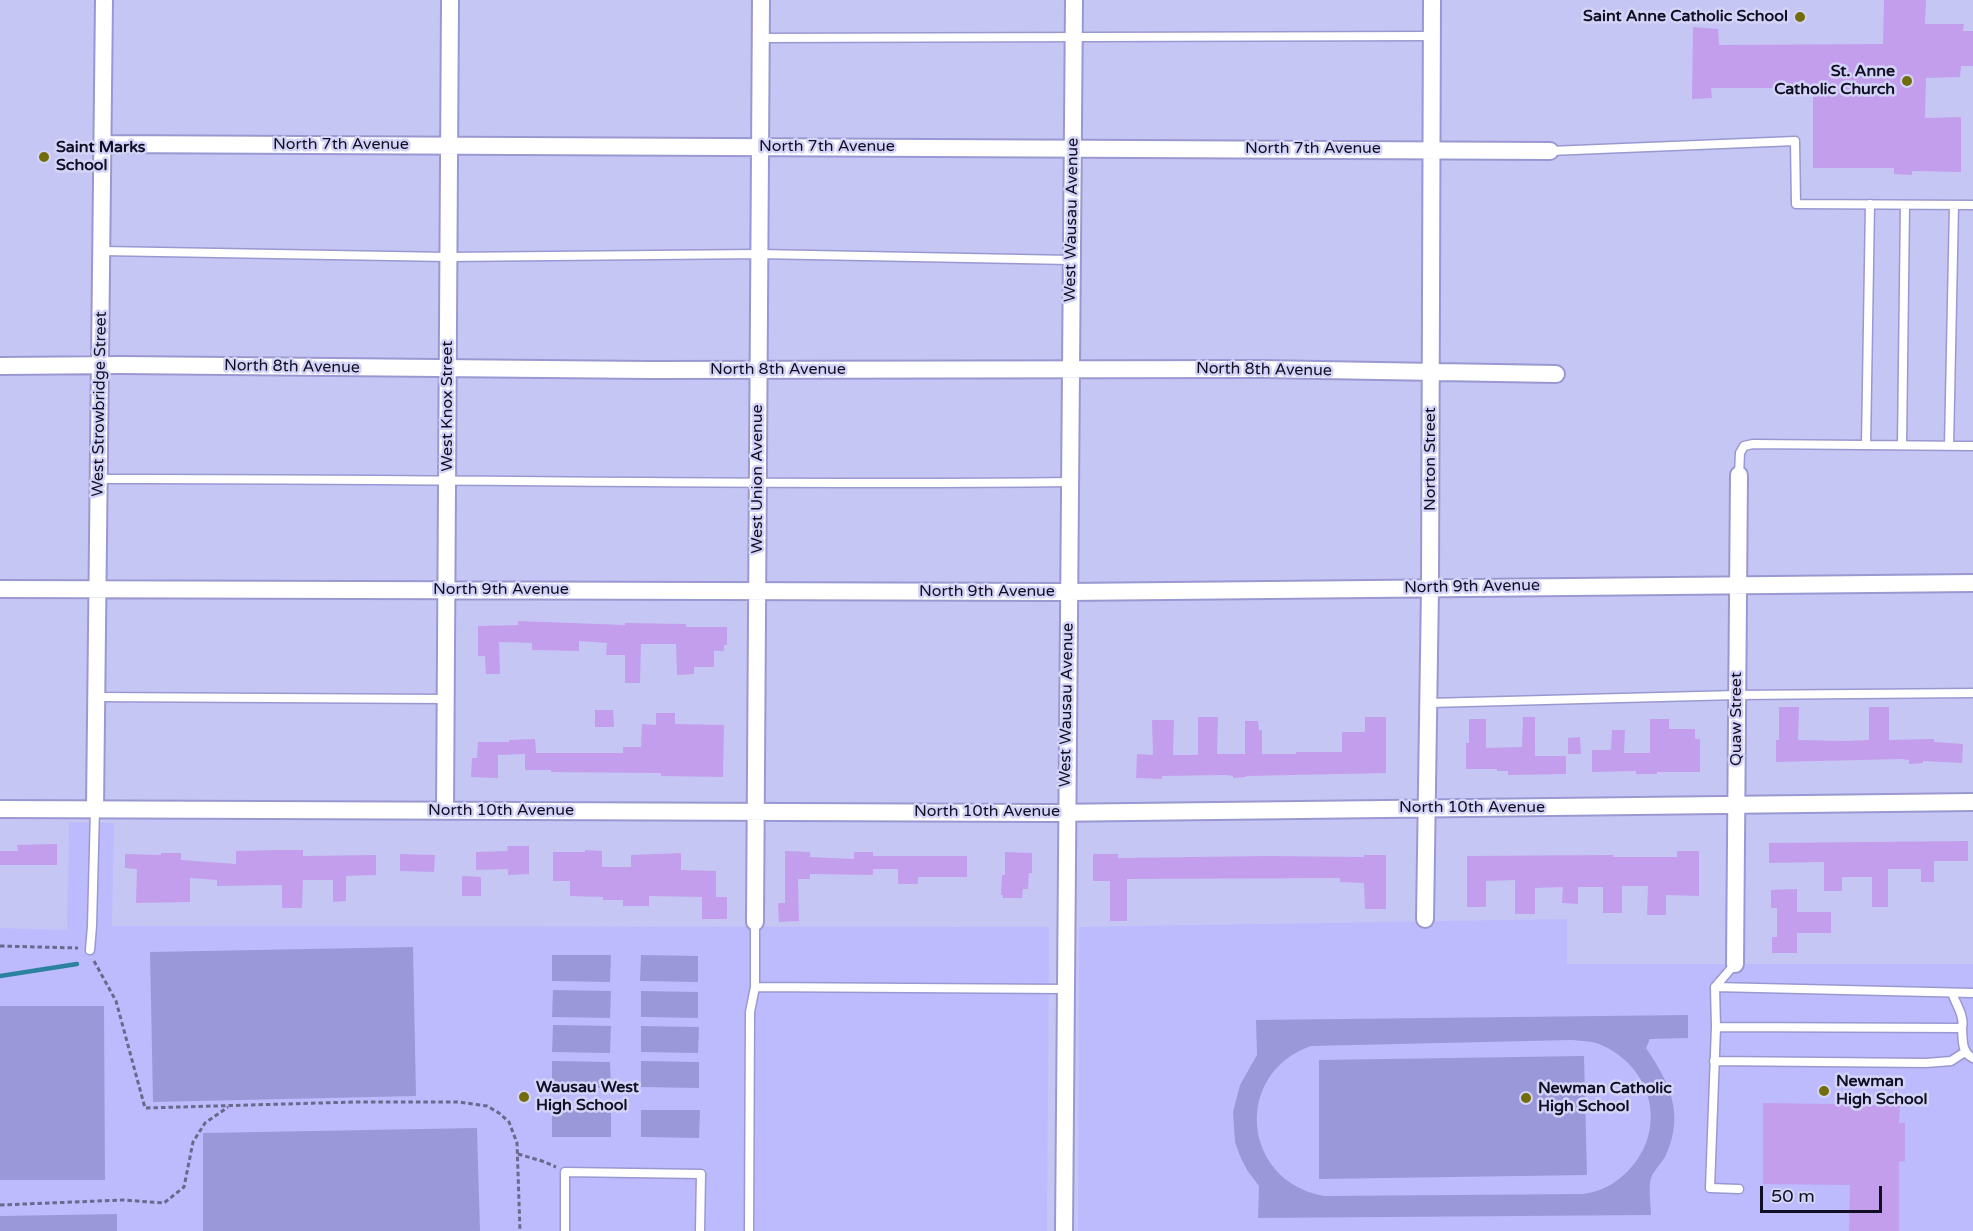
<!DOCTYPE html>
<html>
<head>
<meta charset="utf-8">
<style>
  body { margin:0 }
  #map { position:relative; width:1973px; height:1231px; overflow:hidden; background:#c6c6f5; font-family:"Varela Round",sans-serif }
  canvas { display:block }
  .scale { position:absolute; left:1760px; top:1186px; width:122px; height:27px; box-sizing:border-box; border:3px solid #110f23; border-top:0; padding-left:8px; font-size:18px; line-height:21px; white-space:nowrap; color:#110f23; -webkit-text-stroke:4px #d4d4f8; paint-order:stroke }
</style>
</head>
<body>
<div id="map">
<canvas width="1973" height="1231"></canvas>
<div class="scale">50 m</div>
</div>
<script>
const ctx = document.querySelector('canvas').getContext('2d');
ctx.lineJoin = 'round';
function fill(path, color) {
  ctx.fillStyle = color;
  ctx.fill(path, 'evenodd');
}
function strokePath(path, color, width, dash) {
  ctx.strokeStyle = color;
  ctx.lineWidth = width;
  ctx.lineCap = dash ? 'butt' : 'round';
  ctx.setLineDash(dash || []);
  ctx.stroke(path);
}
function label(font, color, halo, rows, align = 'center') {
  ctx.font = font + ' "Varela Round",sans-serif';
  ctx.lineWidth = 5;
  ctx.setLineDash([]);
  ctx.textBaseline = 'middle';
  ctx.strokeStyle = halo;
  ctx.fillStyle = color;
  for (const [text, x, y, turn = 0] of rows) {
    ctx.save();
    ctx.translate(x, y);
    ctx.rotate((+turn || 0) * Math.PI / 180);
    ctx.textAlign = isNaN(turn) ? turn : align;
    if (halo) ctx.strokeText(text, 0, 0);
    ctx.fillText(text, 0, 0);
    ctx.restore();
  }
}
const built = new Path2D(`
  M69,822l45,1 -2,103 937,1 -2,304h-1047v-303l67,2z
  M1567,919v45h406v267h-895l1,-304z`);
const green = new Path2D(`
  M413,947l3,149 -263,6 -3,-150z
  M552,955h59l-1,27 -58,-1z
  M641,955l57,1v26l-58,-1z
  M553,990l58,1 -1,27 -58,-1z
  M641,991l57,1v26l-57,-1z
  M0,1006h104l1,174h-105z
  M1688,1015v23l-38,1 -4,9c23,34 39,65 20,107 -4,8 -12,15 -15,23 -3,10 0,26 0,37l-393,3 1,-32 -12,-16 -7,-14 -5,-14 -2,-30 7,-27 17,-30 -1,-35zM1572,1040c9,1 19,1 27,4 54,22 70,86 28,128 -14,13 -25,19 -44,22l-259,2c-83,-15 -91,-123 -13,-150z
  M553,1025l58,1 -1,27 -58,-1z
  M641,1026l58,1 -1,26 -57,-1z
  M1584,1056l3,119 -268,4v-119z
  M552,1061l58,1 1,26 -59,-1z
  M641,1061l58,1v26l-58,-1z
  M552,1109l59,1v27h-59z
  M641,1110h59l-1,28 -58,-1z
  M477,1128l3,103h-277v-98z
  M117,1214v17h-117v-15z`);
const stream = new Path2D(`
  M0,976l77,-12`);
const building = new Path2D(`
  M1884,0h42l-1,24h39l-1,7h10v35h-12l-1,11 -34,1 -1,40 36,-1v55l-49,-1v4l-18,-1v-6h-81v-80h-102l1,10 -20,1 1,-72 25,2 1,16 164,-1z
  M518,621l107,4v-2l61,1v3h41v18h-3v6h-10v16h-20v7l-17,1 -1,-31h-35l-1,39h-15v-28h-19l1,-12 -28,-2v10l-47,-1v-7l-33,-1 1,32h-14l-1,-18h-7v-30l40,-1z
  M1779,707h20l-1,33 46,1 25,-1v-33h20v33l45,-1v3l29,2 -1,19 -39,-2v2l-14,1v-4l-8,-1 -125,3v-22h3z
  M595,710h18l1,17h-19z
  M656,713h19v11l49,1 -1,52 -62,-1v-3l-110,-1v-2h-26v-16l-27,1v23l-27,-1 1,-19h5l1,-16h31v-2l26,-1 1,14h87v-6h18l1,-23 14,1z
  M1198,717h20l-1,37h28v-33h13l1,9h3v24h34v-2h46v-20h23v-15h21v56l-140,3v1l-13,1v-2l-8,-1 -63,1v3l-26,-1 1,-24 16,1 -1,-35h22l-1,35h25z
  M1523,717h12v39h31v18l-58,1v-4h-11v-2h-31v-26h3v-24h17v29l36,-1z
  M1650,719h19v10h26v10h5v33h-43v2h-21v-3l-44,1v-22h19l1,-20h13l-1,23h26z
  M1580,737l1,17h-13v-16z
  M1968,841v20h-34v21h-13v-13h-33v38h-16v-30h-30v14h-18v-29l-55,1v-20z
  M57,844v21h-57v-14h18l-1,-6z
  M507,846h22v28l-21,1v-6l-32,1v-18l32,-1z
  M277,850h26v6l73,-1v20l-30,1v25l-13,1v-22h-30l-1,28h-20v-23l-65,1v-6l-27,-2v24l-54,1 1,-34 -12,-1v-14l36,1v-2h20v7l55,4v-13z
  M585,850l17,1v16h29v-12l50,-2v17l35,1v26h11v22h-25v-22l-53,-1v10h-26v-6h-20v-3l-33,-1v-15h-17v-29h32z
  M785,851l25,1v5l44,2v-7h19v4h94v21h-49v7h-20v-15h-25v6l-63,-1v5h-12l1,42 -20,1 -1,-19h7z
  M1677,851h22v45l-33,-1v20h-19l1,-29h-26v27h-19v-26h-25v17l-16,-1 1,-16 -28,1v26h-20v-34l-29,1v26h-19v-51l146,-1v2h64z
  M1005,852l27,1v20h-3l-1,16h-5l-1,9h-19v-3h-2l1,-20h3z
  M400,854l35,1 -1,17 -34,-1z
  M1093,854h25v4l150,-2 96,1v-2h22v54h-21l-1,-26 -24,-1v-4l-213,1v42h-17v-40h-17z
  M462,876l19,1v19h-19z
  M1797,889v23h34v21h-34v20h-25v-16h5v-29h-6v-18z
  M1763,1103l137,2 -1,18h6v38l-6,1v69h-50l1,-46 -87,-1z`);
const path = new Path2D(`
  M0,946l78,2
  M94,961l22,40 29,107 209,-6h105l28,4 12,7 10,9 8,21 3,88
  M518,1154l24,7 14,6
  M0,1205l123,-5 41,3 20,-16 9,-45 12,-19 23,-16`);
const service = new Path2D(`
  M761,38l671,-2
  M1550,151l245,-10 1,63 177,1
  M102,251l346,6 311,-3 312,6
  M1866,445l4,-241
  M1902,445l3,-240
  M1949,446l5,-241
  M1739,475l1,-22 4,-7 9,-2 220,2
  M99,479c324,-1 647,7 970,3
  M96,697l350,2
  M1429,703l308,-8 236,-2
  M90,950l2,-24 3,-117
  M1735,964l-20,23 1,40 -6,161 29,1
  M755,987l310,2
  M1715,987l258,6
  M1716,1027l246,1c3,-11 -6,-24 -10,-35
  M1962,1028c1,12 -1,24 11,30
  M1714,1061l212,2 25,-2 14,-9
  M565,1231v-59l136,2 -1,57
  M749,1231l1,-219 5,-25v-65`);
const minor = new Path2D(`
  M103,144l1447,7
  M0,366l121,-1 528,5 612,-1 295,5
  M0,589l1068,3 905,-9
  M0,809l1048,4 925,-11
  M95,809l9,-809
  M445,811l5,-811
  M1425,919l5,-331 2,-588
  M755,922l6,-922
  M1735,964l4,-489
  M1064,1231l10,-1231`);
const markers = [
  [1800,17,6,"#726d0a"],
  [1907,81,6,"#726d0a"],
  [44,157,6,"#726d0a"],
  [1824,1091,6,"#726d0a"],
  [524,1097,6,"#726d0a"],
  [1526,1098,6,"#726d0a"]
];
const poiNames = [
  ["Saint Anne Catholic School",1788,17,"right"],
  ["St. Anne",1895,72,"right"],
  ["Catholic Church",1895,90,"right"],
  ["Saint Marks",56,148],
  ["School",56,166],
  ["Newman",1836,1082],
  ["High School",1836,1100],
  ["Wausau West",536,1088],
  ["High School",536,1106],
  ["Newman Catholic",1538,1089],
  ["High School",1538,1107]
];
const streetNames = [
  ["North 7th Avenue",341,145],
  ["North 7th Avenue",827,147],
  ["North 7th Avenue",1313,149],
  ["West Wausau Avenue",1072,220,-89],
  ["North 8th Avenue",292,367,1],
  ["North 8th Avenue",778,370],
  ["North 8th Avenue",1264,370,1],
  ["West Strowbridge Street",100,404,-89],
  ["West Knox Street",448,406,-90],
  ["Norton Street",1431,459,-90],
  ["West Union Avenue",758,479,-90],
  ["North 9th Avenue",1472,587,-1],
  ["North 9th Avenue",501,590],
  ["North 9th Avenue",987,592],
  ["West Wausau Avenue",1067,705,-89],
  ["Quaw Street",1737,719,-90],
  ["North 10th Avenue",1472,808],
  ["North 10th Avenue",501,811],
  ["North 10th Avenue",987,812]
];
fill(built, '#bdbbfd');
fill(green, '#9b98da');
strokePath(stream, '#2a81a0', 4.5);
fill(building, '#c39eec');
strokePath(service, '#9a98d1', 11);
strokePath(minor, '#9a98d1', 20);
strokePath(path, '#6a698b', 3, [4.5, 3]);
strokePath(service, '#fff', 8);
strokePath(minor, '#fff', 16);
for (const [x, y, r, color] of markers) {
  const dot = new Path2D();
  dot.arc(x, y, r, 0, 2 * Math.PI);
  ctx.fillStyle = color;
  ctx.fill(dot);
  strokePath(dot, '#d4d4f8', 2);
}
label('bold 16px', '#110f23', '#d4d4f8', poiNames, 'left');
label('16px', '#110f23', '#d4d4f8', streetNames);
</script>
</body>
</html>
